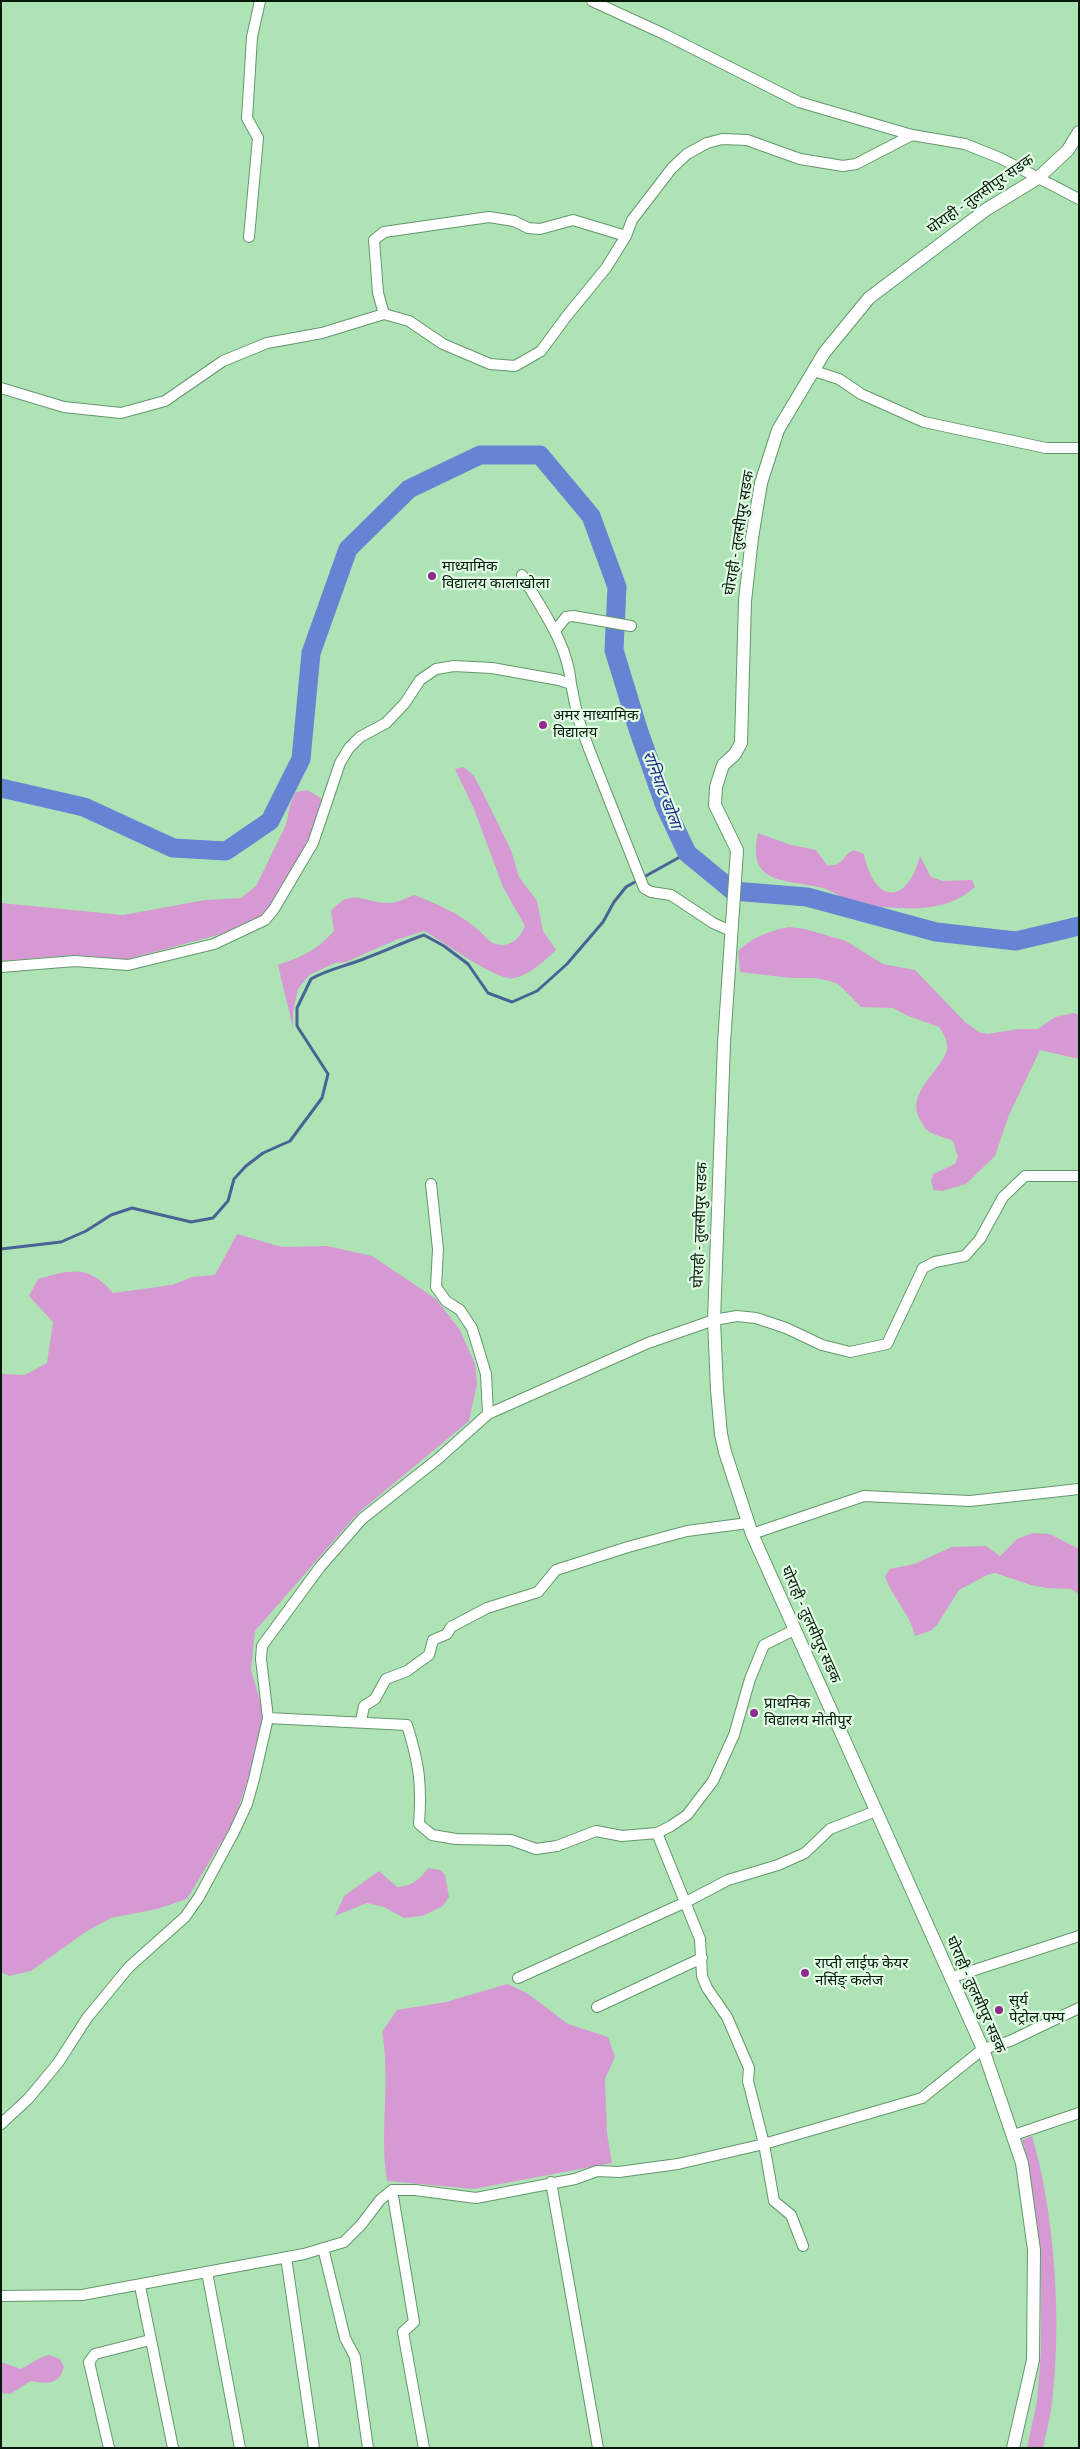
<!DOCTYPE html>
<html>
<head>
<meta charset="utf-8">
<style>
  body { margin:0 }
  #map { position:relative; width:1080px; height:2449px; overflow:hidden; background:#aee4b5; font-family:"Roboto Condensed",sans-serif }
  canvas { display:block }
  .frame { position:absolute; inset:0; border:2px solid #051908; pointer-events:none }
</style>
</head>
<body>
<div id="map">
<canvas width="1080" height="2449"></canvas>
<div class="frame"></div>
</div>
<script>
const ctx = document.querySelector('canvas').getContext('2d');
ctx.lineJoin = 'round';
function fill(path, color) {
  ctx.fillStyle = color;
  ctx.fill(path, 'evenodd');
}
function strokePath(path, color, width, dash) {
  ctx.strokeStyle = color;
  ctx.lineWidth = width;
  ctx.lineCap = dash ? 'butt' : 'round';
  ctx.setLineDash(dash || []);
  ctx.stroke(path);
}
function label(font, color, halo, rows, align = 'center') {
  ctx.font = font + ' "Roboto Condensed","Noto Sans Devanagari",sans-serif';
  ctx.lineWidth = 4.5;
  ctx.setLineDash([]);
  ctx.textBaseline = 'middle';
  ctx.strokeStyle = halo;
  ctx.fillStyle = color;
  for (const [text, x, y, turn = 0] of rows) {
    ctx.save();
    ctx.translate(x, y);
    ctx.rotate((+turn || 0) * Math.PI / 180);
    ctx.textAlign = isNaN(turn) ? turn : align;
    if (halo) ctx.strokeText(text, 0, 0);
    ctx.fillText(text, 0, 0);
    ctx.restore();
  }
}
const green = new Path2D(`
  M464,767l10,9 7,13 30,61 8,27 18,24 6,30 13,19c-12,11 -25,24 -41,28 -17,5 -71,-37 -91,-47l-28,9 -50,22 -11,1 -26,12 -11,14 -5,23v16l-15,-63c25,-9 38,-14 56,-34l-3,-20c21,-24 30,-9 57,-8 9,0 18,-5 26,-8 21,8 44,18 61,32 10,8 15,19 28,18 12,-1 18,-10 22,-19l-22,-39 -29,-78 -19,-40z
  M307,790l14,8 2,6 -13,32 -31,58 -18,23 -28,14 -109,29 -51,-5 -72,6v-58l122,12 82,-15 36,-2 15,-12 30,-61 4,-20 6,-13z
  M758,833l33,12 25,5 11,15c15,3 16,-10 26,-15l11,4c10,50 43,52 56,2l11,21 12,4 29,-1 3,7c-26,23 -58,23 -90,20 -9,-1 -19,0 -27,-2 -12,-4 -23,-13 -35,-17 -37,-9 -77,-2 -65,-55z
  M789,927l16,2 41,12 37,23 32,6 50,52 14,10 8,2 32,-5h19l17,-12 19,-4 5,2v44l-39,-9 -31,65 -14,41 -29,28 -24,7 -8,-1 -3,-8 2,-8 22,-10 3,-7 -5,-16c-7,-4 -18,-5 -25,-10 -4,-3 -6,-8 -9,-13 -13,-27 24,-48 28,-69 1,-8 -4,-16 -8,-22l-31,-11 -15,-8 -32,-1 -23,-23 -8,-3 -16,-3h-24l-50,-6 -2,-21c15,-14 31,-20 51,-24z
  M237,1234l45,13 45,-1 45,10 64,43 24,31 7,16 8,18 2,20 -8,37 -112,93 -102,117 -4,39 13,44 -8,41 -22,66 -47,78 -30,10 -46,9 -27,15 -53,38 -22,5 -8,-4v-598l24,1 22,-12 6,-41 -24,-26 9,-17c33,-9 50,-15 75,14l59,-8 20,-8 23,-2z
  M1033,1533l17,1 29,15v45l-8,-5 -24,-1 -16,-3 -36,-12 -8,2 -28,15 -22,35 -7,6 -15,5c-5,-23 -23,-38 -30,-60l5,-7 24,-5 38,-17 34,-1 14,10 17,-17z
  M428,1868l12,2 5,5 4,22 -6,9 -21,10 -18,2 -20,-11 -17,-4 -32,13 9,-20 35,-25 18,16c15,-1 22,-7 31,-19z
  M507,1984l20,9 41,31 40,13 7,20 -10,22 2,54 5,30 -138,26 -87,-8c-8,-49 4,-100 -5,-149l15,-22 49,-8z
  M1032,2136c23,77 30,187 20,267 -2,15 -6,30 -9,45h-16l10,-47 4,-49v-95l-13,-94 -6,-23z
  M49,2355l11,4 4,8c-5,18 -17,17 -33,14l-21,13 -9,-1v-31l20,7c10,-5 18,-12 28,-14z`);
const stream = new Path2D(`
  M1,1249l60,-7 25,-11 25,-16 21,-7 59,14 22,-4 15,-17 6,-22 12,-13 17,-13 27,-12 32,-43 6,-24 -31,-48v-18l14,-29c17,-10 36,-13 55,-21 19,-7 38,-16 58,-23l20,11 24,18 20,29 24,9 25,-11 30,-27 36,-42 11,-20 12,-15 61,-34`);
const river = new Path2D(`
  M1,788l83,19 89,41 53,3 44,-30 31,-62 10,-106 37,-104 61,-60 71,-34h60l51,61 26,71 -3,63 24,79 27,77 22,47 46,38 74,6 129,35 80,9 63,-15`);
const minor = new Path2D(`
  M592,1l72,33 135,68 113,33 53,9 35,14 79,41
  M249,237l9,-99 -11,-20 5,-81 8,-36
  M384,314l-6,-21 -4,-53 10,-8 105,-15 25,4 14,7 12,1 33,-9 53,16
  M814,371l25,8 22,15 63,28 122,26h33
  M1,388l63,19 57,6 44,-12 58,-40 44,-18 55,-10 62,-19 25,7 34,23 47,20 25,2 26,-15 25,-34 40,-49 20,-32 6,-16 40,-52 15,-14 20,-11 15,-4 25,1 53,19 43,7 13,-2 56,-29
  M522,575c20,35 46,69 49,109
  M555,631l11,-14 7,-1 58,10
  M1,967l74,-6 53,4 86,-21 51,-24 9,-11 39,-66 27,-80 9,-15 11,-11 26,-14 19,-20 15,-23 16,-11 18,-3 38,2 67,12 12,4 7,34 11,31 55,139 7,4 20,3 42,28 18,8
  M431,1184l7,65 -2,38 10,14 14,9 12,18 14,46 2,40
  M752,1534l112,-38 106,5 109,-12
  M268,1718l139,7c12,38 15,59 12,99l13,11 24,4 55,1 25,9 21,-3 39,-15 26,5 35,-3 14,-7 16,-11 26,-34 21,-46 16,-56 14,-34 30,-15
  M361,1721l3,-15 11,-7 11,-20 21,-8 22,-16 4,-15 14,-6 4,-7 36,-19 51,-16 18,-22 72,-23 59,-16 61,-8
  M657,1833l43,106 2,37 5,12 20,29 22,51 -1,13 16,63 10,57 17,14 12,31
  M518,1978l168,-76 42,-22 50,-15 27,-12 25,-24 46,-18
  M950,1978l129,-42
  M597,2007l105,-49
  M1,2124l28,-26 29,-35 29,-45 42,-51 56,-50 14,-20 35,-65 13,-28 7,-25 14,-61 -7,-59 1,-13 58,-79 42,-48 77,-61 49,-44 160,-71 66,-23 23,-4 19,2 30,10 36,17 28,7 37,-8 36,-76 12,-6 30,-6 15,-17 23,-42 22,-21h54
  M1014,2135l65,-22
  M551,2182l47,266
  M392,2190l22,132 -11,10 21,116
  M323,2248l22,90 10,19 13,91
  M286,2257l28,191
  M207,2272l33,176
  M140,2286l33,162
  M1,2296l81,-1 222,-41 40,-12 17,-17 19,-25 12,-10h23l61,8 99,-19 22,-8 22,1 59,-8 86,-20 158,-46 61,-49 27,-8 69,-33
  M109,2448l-20,-86 6,-8 55,-14`);
const major = new Path2D(`
  M1013,2448l20,-88 1,-110 -12,-87 -39,-114 -231,-515 -27,-82 -4,-18 -4,-44 -3,-70 10,-277 13,-193 -22,-45 1,-18 7,-22 12,-11 6,-11 4,-142 7,-63 9,-55 17,-53 46,-77 45,-55 118,-89 51,-31 30,-28 11,-18`);
const markers = [
  [432,576,5,"#912b90"],
  [543,725,5,"#912b90"],
  [754,1713,5,"#912b90"],
  [805,1973,5,"#912b90"],
  [999,2010,5,"#912b90"]
];
const streetNames = [
  ["घोराही - तुलसीपुर सडक",981,195,-35],
  ["घोराही - तुलसीपुर सडक",740,533,-81],
  ["घोराही - तुलसीपुर सडक",701,1225,-88],
  ["घोराही - तुलसीपुर सडक",810,1625,66],
  ["घोराही - तुलसीपुर सडक",975,1995,66]
];
const poiNames = [
  ["माध्यामिक",442,567],
  ["विद्यालय कालाखोला",442,584],
  ["अमर माध्यामिक",553,716],
  ["विद्यालय",553,733],
  ["प्राथमिक",764,1704],
  ["विद्यालय मोतीपुर",764,1721],
  ["राप्ती लाईफ केयर",815,1964],
  ["नर्सिङ् कलेज",815,1981],
  ["सुर्य",1009,2001],
  ["पेट्रोल पम्प",1009,2018]
];
const waterNames = [
  ["रानिघाट खोला",661,790,69]
];
fill(green, '#d799d4');
strokePath(stream, '#4a6396', 3);
strokePath(river, '#6783d3', 19);
strokePath(minor, '#64976c', 12);
strokePath(major, '#64976c', 14);
strokePath(minor, '#fff', 10);
strokePath(major, '#fff', 12);
for (const [x, y, r, color] of markers) {
  const dot = new Path2D();
  dot.arc(x, y, r, 0, 2 * Math.PI);
  ctx.fillStyle = color;
  ctx.fill(dot);
  strokePath(dot, '#e2fde5', 2);
}
label('15px', '#051908', '#e2fde5', streetNames);
label('15px', '#051908', '#e2fde5', poiNames, 'left');
label('italic 16px', '#1a2b89', '#e2fde5', waterNames);
</script>
</body>
</html>
